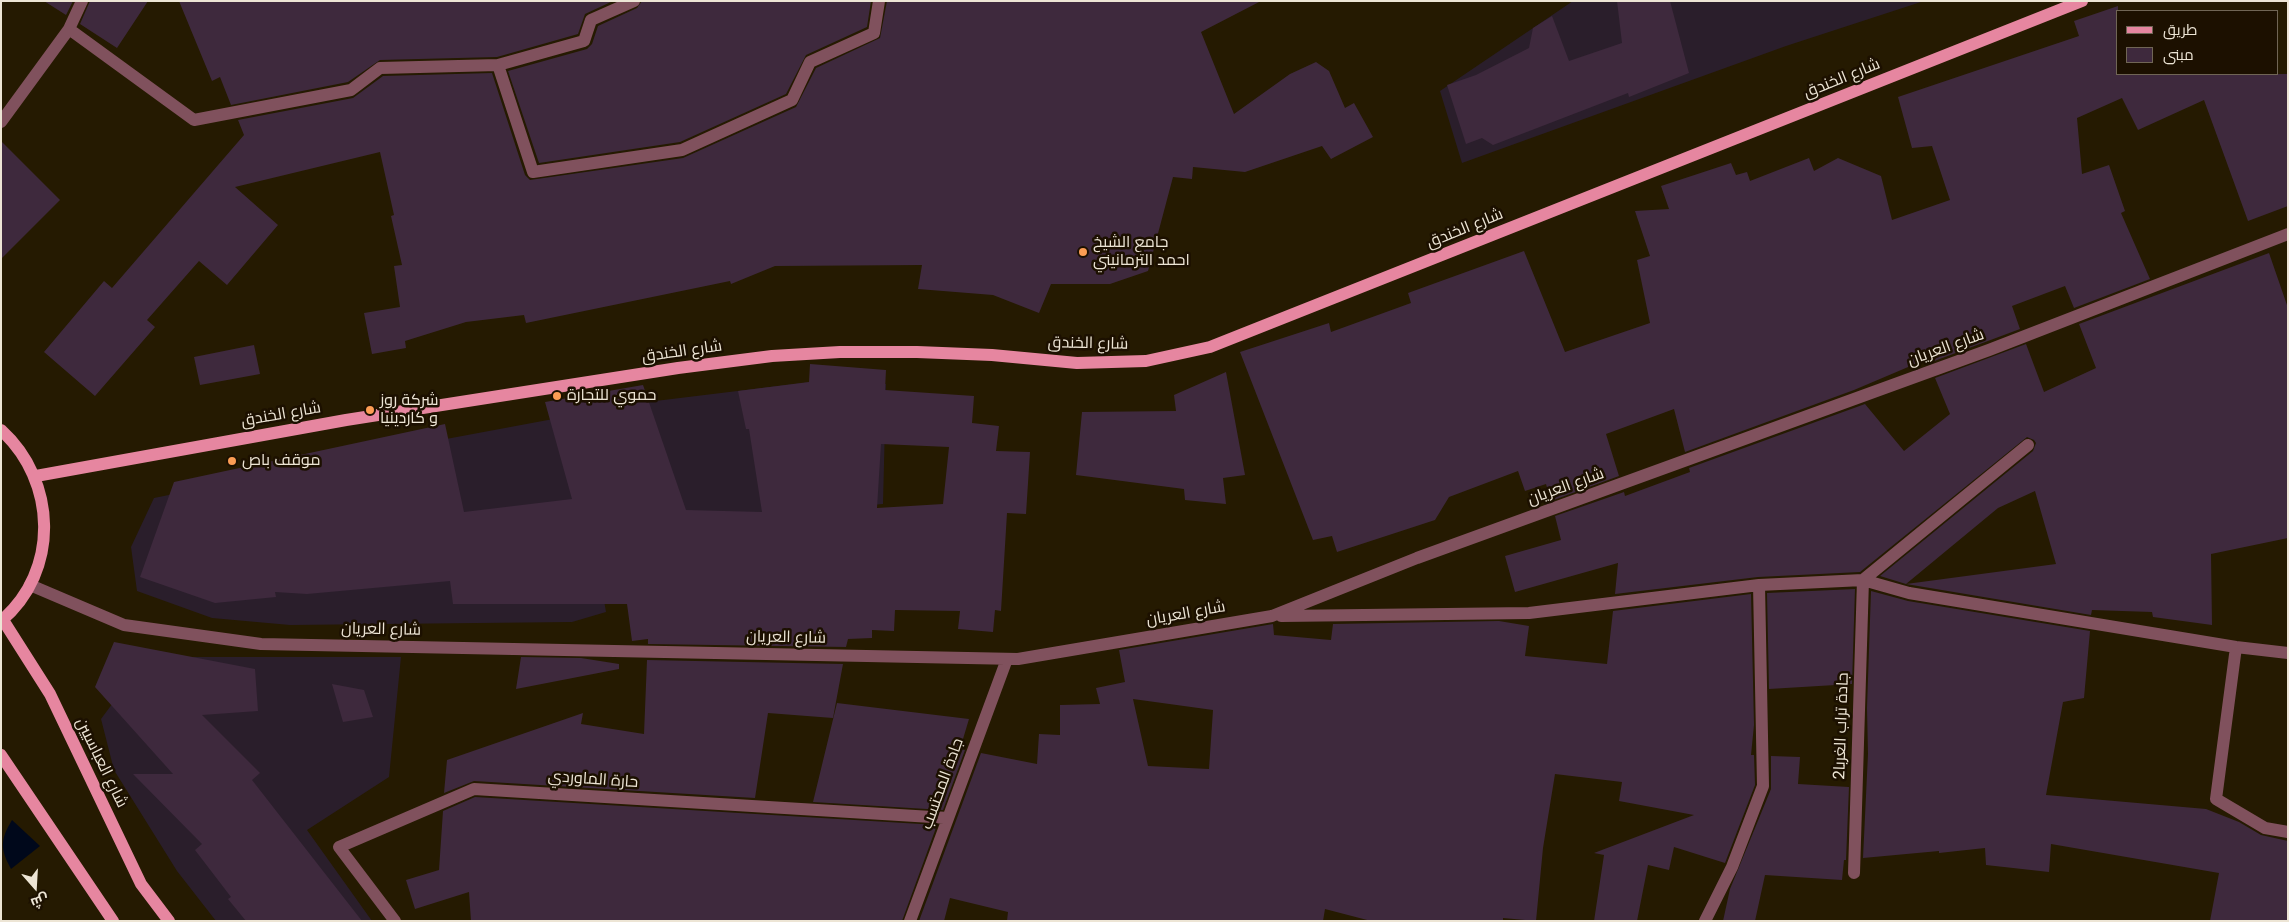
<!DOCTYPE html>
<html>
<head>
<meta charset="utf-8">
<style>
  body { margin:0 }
  #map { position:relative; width:2289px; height:922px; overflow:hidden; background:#251a01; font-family:Poppins,Cairo,sans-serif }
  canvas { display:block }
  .frame { position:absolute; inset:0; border:2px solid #ede5d5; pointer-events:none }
  .legend { position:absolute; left:2116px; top:10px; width:162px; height:65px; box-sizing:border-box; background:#1c1000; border:1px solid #706555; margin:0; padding:6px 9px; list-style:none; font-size:15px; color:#ede5d5 }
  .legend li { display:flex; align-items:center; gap:10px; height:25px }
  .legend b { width:25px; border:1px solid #706555 }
  .north { position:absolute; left:10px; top:862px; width:50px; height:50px; -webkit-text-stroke:4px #1c1000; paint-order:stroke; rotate:161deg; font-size:14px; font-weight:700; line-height:20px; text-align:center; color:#ede5d5 }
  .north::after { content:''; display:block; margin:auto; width:18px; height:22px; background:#ede5d5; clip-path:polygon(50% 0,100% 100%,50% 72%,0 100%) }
</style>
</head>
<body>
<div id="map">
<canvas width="2289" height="922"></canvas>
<div class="frame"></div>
<ul class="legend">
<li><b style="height:6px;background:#e686a0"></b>طريق</li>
<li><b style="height:14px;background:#3e293d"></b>مبنى</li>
</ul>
<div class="north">ش</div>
</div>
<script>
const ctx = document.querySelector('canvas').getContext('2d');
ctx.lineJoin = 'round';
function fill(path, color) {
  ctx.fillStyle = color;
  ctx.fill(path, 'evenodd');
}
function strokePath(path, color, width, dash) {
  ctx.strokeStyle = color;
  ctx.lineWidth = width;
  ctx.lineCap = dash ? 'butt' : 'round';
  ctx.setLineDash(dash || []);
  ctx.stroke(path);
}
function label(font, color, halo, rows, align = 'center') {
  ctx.font = font + ' Poppins,Cairo,sans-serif';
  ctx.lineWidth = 5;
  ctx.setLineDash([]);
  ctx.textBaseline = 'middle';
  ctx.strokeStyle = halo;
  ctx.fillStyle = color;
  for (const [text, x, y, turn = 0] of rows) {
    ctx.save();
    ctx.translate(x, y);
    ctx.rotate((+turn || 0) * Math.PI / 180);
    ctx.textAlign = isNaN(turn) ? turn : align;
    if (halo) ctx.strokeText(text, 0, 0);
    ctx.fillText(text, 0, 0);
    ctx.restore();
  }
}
const commercial = new Path2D(`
  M1573,1h351l-138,45 -324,117 -22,-72z
  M844,378l42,6 -3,120 -291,26 14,82 -34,10 -282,3 -78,-7 -75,-27 -6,-44 23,-49 276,-56 209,-39z
  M147,657h254l-12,120 -82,53 65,91h-156l-39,-50 -63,-101 -13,-51z`);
const water = new Path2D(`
  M12,820l28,26 -29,23c-11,-20 -11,-29 1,-49z`);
const building = new Path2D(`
  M44,1h29l-7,14z
  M90,1h58l-31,47 -37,-24z
  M179,1h434l-28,13 -7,20 -81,23 -117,3 -32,22 -117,23 -11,-28 -8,4z
  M642,1h229l-4,26 -61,28 -20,39 -106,48 -141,21 -31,-92 79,-22 5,-5 6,-18 39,-18z
  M887,1h374l-60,31 33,82 56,-40 26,-12 13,9 16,37 9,-5 19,34 -42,22 -9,-13 -77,26 -52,-5 -1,12 -19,-2 -25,94 -38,13h-59l-12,29 -46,-18 -75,-6 4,-24 -147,1 -44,18 -1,-3 -204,42 -2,-8 -58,7 -61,19 1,7 -34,6 -8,-41 36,-6 -6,-41 8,-1 -11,-49 3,-1 -14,-63 -145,35 43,38 -51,60 -28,-24 -52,59 8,7 -60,69 -51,-44 60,-71 8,7 132,-153 -6,-15 115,-22 30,-22 109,-3 33,102 5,5 153,-22 113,-51 20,-39 64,-30z
  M1617,1h53l19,72 -60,24 -1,-4 -135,52 -11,-7 -16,6 -19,-59 29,-10 53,-27 4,-20 19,-12 17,45 53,-18z
  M2118,6v68h170v132l-40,15 -44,-121 -66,30 -16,-32 -45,20 5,56 27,-9 16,46 -4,2 29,66 -76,29 -9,-22 -53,20 8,23 -91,34 -2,-4 -73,31 -169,62 -11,-43 -68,25 13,42 -68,25 -5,-17 -21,7 -7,-20 -69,26 -14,23 -98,32 -5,-16 -19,4 -73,-188 89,-29 2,9 80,-29 -3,-10 116,-42 41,101 85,-29 -13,-63 13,-4 -15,-45 34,-2 -8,-23 70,-23 5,12 11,-3 3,9 59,-23 5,13 24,-13 43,18 11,44 58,-20 -18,-54 -20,2 -14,-51 181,-61 -5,-15z
  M1,141l59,59 -59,59z
  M2269,253l19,55v230l-77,16 1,71 -59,-8 -1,-5 -60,-2 -1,5 -185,-31 150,-20 -21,-73 -37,17 -92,76 -26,-8 153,-125 3,-8 -2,-3 -7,-3 -167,135 -102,5 -143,17 3,-31 -103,29 -10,-36 56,-16 -6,-24 69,-24 1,4 65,-24 -1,-4 176,-64 39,47 46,-37 -15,-36 91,-34 18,48 52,-24 -17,-44z
  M254,345l6,29 -60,11 -6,-28z
  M810,364l76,6 -1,20 89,6 -2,27 27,3 -3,25 34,1 -4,62 -19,-1 -6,98 -6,-1 -2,22 -35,-3 2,-18 -65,-1 -1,21 -22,-1v8l-24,1 -2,8 -198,-3v-5l-16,2 -5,-37h-174l-3,-23 -143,13 -32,-2 1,5 -61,6 -75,-26 34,-95 271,-58 19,88 108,-13 -27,-97 98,-17 43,125 76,2 -13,-83h-3l-8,-38 71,-9zM881,444l68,3 -6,57 -66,4z
  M1226,372l19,103 -22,3 3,26 -41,-4 -1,-11 -108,-14 6,-63 94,-1 -2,-16z
  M1855,589l-3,95 -83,5 -2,-96z
  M1871,591l37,10 182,30 -6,67 -21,4 -17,93 160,14 33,13 22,13 27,6v80h-78l9,-48 -168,-29 -2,28 -63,-7 -1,-17 -46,5v-2l-76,7 5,-104 -1,-46z
  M1751,594l3,131 -3,30h3l1,30 -30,78 -51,-16 -5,23 -21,-5 -11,56h-43l10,-66 -10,-2 100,-38 -75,-14 3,-19 -67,-8 -12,74 -7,73 -33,-3v3h-132l-46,-12 -2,12h-316l1,-9 -58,-14 -6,23h-25l62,-168 56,11 2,-30 21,1v-30l40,-1 -4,-16 29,-6 -6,-32 154,-26 1,11 57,5 2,-16 166,-3 30,5 -4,30 82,8 6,-53zM1133,699l80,11 -4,59 -61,-3z
  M114,642l141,27 3,42 -56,4 58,58 -8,7 110,141h-116l-18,-22 3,-2 -36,-47 7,-6 -69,-70h40l-78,-87z
  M521,657l60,1 38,6v5l-103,20z
  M647,660l196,4 -10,54 -65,-5 -13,85 -281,-17 -30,12 3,-33 136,-47 -2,11 63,10z
  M332,684l32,6 9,27 -30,5z
  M837,703l132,16 -9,30 5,1 -22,60 -130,-8z
  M1771,756l29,1 -2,27 51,3 -3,73h-2l-2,20 -77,-5 -10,46h-32l7,-32 41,-100z
  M475,797l462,28 -35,96h-431l-2,-29 -54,17 -9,-29 33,-10 4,-59z`);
const minor = new Path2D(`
  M69,29l125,91 157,-30 29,-22 118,-3 86,-24 7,-21 43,-19
  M498,65l35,107 149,-22 110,-50 18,-38 64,-29 5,-32
  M1,122l68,-93 13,-28
  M30,585l94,40 137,19 757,15 254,-43 145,-58 572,-208 299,-116
  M1281,616l248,-3 230,-28 104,-5 46,13 327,54 52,6
  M2236,647l-20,152 49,29 23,4
  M1854,873l9,-293 165,-135
  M395,921l-56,-74 135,-58 474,29
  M910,921l97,-262
  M1705,921l27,-54 31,-81 -4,-201`);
const major = new Path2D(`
  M1,430c56,51 59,141 0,191
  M36,476l310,-56 332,-52 94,-12 68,-4h77l75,3 85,8 69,-2 64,-14 872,-346
  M3,620l47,74 91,190 28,37
  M1,755l112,166`);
const markers = [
  [1083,252,5,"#fc9d54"],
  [557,396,5,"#fc9d54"],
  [370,410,5,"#fc9d54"],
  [232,461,5,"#fc9d54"]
];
const streetNames = [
  ["شارع الخندق",1842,79,-22],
  ["شارع الخندق",1465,229,-22],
  ["شارع الخندق",1088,344,1],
  ["شارع العريان",1946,348,-20],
  ["شارع الخندق",682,352,-8],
  ["شارع الخندق",281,415,-10],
  ["شارع العريان",1566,487,-20],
  ["شارع العريان",1186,614,-10],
  ["شارع العريان",381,630,1],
  ["شارع العريان",786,638,1],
  ["جادة تراب الغربا2",1842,726,-88],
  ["شارع العباسيين",101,763,64],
  ["حارة الماوردي",593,780,4],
  ["جادة المحتسب",943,784,-70]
];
const poiNames = [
  ["جامع الشيخ",1093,243],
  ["احمد الترمانيني",1093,261],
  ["حموي للتجارة",567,396],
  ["شركة روز",380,401],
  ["و كاردينيا",380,419],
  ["موقف باص",242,461]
];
fill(commercial, '#2a1e2b');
fill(water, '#00081b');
fill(building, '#3e293d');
strokePath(minor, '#80515d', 12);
strokePath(major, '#e686a0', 12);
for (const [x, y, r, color] of markers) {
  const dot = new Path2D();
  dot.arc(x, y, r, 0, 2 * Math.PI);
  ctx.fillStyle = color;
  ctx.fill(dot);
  strokePath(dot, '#1c1000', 2);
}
label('16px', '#ede5d5', '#1c1000', streetNames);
label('16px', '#ede5d5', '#1c1000', poiNames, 'left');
</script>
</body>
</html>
